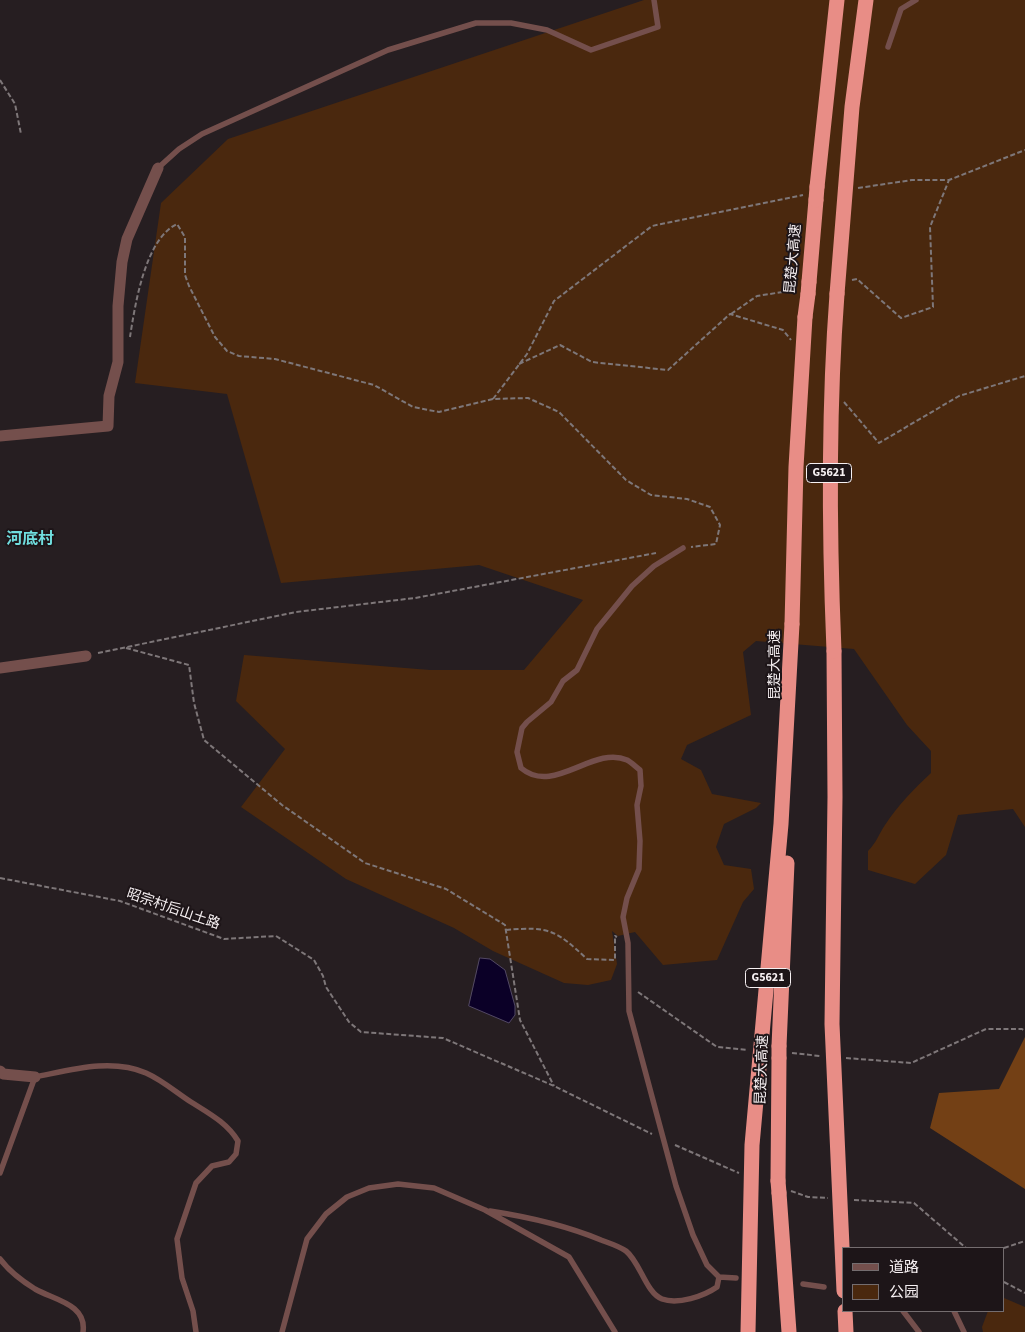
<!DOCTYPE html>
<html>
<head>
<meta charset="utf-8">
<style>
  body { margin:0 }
  #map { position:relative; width:1025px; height:1332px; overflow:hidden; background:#261e21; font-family:"Source Sans 3","Noto Sans SC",sans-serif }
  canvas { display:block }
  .legend { position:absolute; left:842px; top:1247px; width:162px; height:65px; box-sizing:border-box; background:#1d1518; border:1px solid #746d6f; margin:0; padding:6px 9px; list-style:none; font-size:15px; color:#f6f0f2 }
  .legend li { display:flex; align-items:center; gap:10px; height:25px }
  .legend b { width:25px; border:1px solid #746d6f }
</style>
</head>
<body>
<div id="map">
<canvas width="1025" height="1332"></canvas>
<ul class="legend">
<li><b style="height:6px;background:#744f4c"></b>道路</li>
<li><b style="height:14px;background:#4a280e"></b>公园</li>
</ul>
</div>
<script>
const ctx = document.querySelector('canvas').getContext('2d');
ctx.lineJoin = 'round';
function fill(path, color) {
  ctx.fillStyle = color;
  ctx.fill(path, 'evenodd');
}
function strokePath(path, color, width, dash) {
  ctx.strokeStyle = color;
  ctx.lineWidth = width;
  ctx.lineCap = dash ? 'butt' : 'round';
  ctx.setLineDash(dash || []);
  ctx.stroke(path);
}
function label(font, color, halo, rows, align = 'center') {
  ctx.font = font + ' "Source Sans 3","Noto Sans SC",sans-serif';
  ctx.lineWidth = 4;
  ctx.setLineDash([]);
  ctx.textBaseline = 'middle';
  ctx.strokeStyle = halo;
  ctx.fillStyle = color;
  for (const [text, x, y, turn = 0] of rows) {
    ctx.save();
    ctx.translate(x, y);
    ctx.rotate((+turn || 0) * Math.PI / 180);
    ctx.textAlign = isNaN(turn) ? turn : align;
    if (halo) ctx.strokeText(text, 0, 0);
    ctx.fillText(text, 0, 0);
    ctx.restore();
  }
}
const green = new Path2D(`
  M644,0h381v827l-12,-18 -55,6 -12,40 -31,29 -47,-14v-19c8,-8 11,-17 17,-26 13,-20 29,-36 46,-52v-22l-24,-26 -53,-76 -98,-8 -13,11 8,63 -64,30 -6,14 20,11 11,24 49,9 -5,5 -32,16 -8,23 8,18 27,4 3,20 -11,13 -26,58 -54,5 -28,-33 -17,4 -6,-5 5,33 -6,16 -23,5 -24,-2 -71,-32 -39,-23 -108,-49 -105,-72 44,-58 -49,-48 8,-46 186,15h94l59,-70 -104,-35 -198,18 -54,-189 -92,-11 26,-180 67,-64z
  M1004,1298l21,9v25h-42l-1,-5 6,-16h16z`);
const forest = new Path2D(`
  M1025,1037v152l-95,-61 9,-35 60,-4z`);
const water = new Path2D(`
  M480,958l10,1 15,11 10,36v9l-6,8 -40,-17z`);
const path = new Path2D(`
  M0,80l15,24 6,30
  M858,188l54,-8h37l76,-30
  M852,280l5,-1 44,39 32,-11 -3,-80 19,-47
  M731,314l26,-18 38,-6
  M130,337c5,-32 15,-98 47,-113l8,13v38l4,11 26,51 12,14 12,5 36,3 99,26 39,22 26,5 54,-13 35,-1 31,14 67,68 25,15 36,4 23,8 10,18 -4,19 -25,3
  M519,364l41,-19 32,17 76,8 62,-56 53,16 8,10
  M493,399l34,-45 27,-53 98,-75 151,-31
  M844,402l35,41 80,-47 66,-20
  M126,648l63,17 5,38 10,37 78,65 83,58 81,26 59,36 15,95 34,66
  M98,653l198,-41 119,-14 241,-45
  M0,878l120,23 104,38 52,-3 38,24 9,16 3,11 23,35 12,10 82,6 111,48 98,48
  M506,930c43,-4 50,0 81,29l28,1v-24l2,1
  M638,992l79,55 31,3
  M792,1053l28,3
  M846,1058l65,5 75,-34h36l3,2
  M675,1145l64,28
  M791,1191l17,6 20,1
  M854,1200l60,3 52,45
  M1004,1248l21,-7
  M1004,1282l21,11`);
const service = new Path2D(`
  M888,47l13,-38 15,-9
  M158,168l21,-19 23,-15 186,-84 88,-27h35l36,7 44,20 67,-23 -4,-27
  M683,548l-29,18 -22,20 -35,43 -20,41 -14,11 -12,21 -24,20 -5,6 -5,24 4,16c33,28 72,-23 106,-8 4,2 9,7 13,10l1,16 -4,19 3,36 -1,28 -12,29 -4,19 5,26 1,68 47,175 17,49 14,30 12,12 17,1
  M0,1173l35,-96c36,-7 76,-19 111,-4 16,7 31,20 45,29 19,12 36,21 47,39l-2,13 -7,8 -17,4 -16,17 -19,56 5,39 11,33 3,21
  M490,1211c39,6 75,14 111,29 8,3 18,6 25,11 14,11 20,42 36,48 16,6 42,-3 55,-12l2,-10
  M0,1259c9,12 22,22 35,30 19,11 52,15 48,43
  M803,1284l21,3
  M903,1311l16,21
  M954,1311l10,21
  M282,1332l25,-93 19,-25 21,-17 22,-9 29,-4 36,4 51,22 84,47 46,75`);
const minor = new Path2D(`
  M0,436l108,-10 1,-30 9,-34v-56l4,-44 5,-23 31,-71
  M0,668l86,-12
  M0,1071l3,3 32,3`);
const motorway = new Path2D(`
  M817,187l20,-187
  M809,282l7,-82
  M837,294l15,-187 14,-107
  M805,317l3,-23
  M834,651l1,146 -3,227 12,267
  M779,1046l8,-183
  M778,1181l1,-123
  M779,1193l10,139
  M845,1311l1,21
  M748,1332l4,-187 29,-321 11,-200`);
const motorwayBridge = new Path2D(`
  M816,200l1,-13
  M808,294l1,-12
  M792,624l4,-157 9,-150
  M834,651c-5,-119 -6,-237 3,-357
  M779,1058v-12
  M778,1181l1,12`);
const shields = [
  [829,473,45],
  [768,978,45]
];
const shieldNames = [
  ["G5621",829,473],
  ["G5621",768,978]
];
const streetNames = [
  ["昆楚大高速",794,259,-85],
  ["昆楚大高速",776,665,-90],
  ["昭宗村后山土路",173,910,19],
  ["昆楚大高速",763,1070,-88]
];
const quarterNames = [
  ["河底村",30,540]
];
fill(green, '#4a280e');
fill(forest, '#734015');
fill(water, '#0b0027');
strokePath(water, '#524864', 1);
strokePath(path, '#7e7779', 2, [5, 2.5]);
strokePath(service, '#744f4c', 5.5);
strokePath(minor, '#744f4c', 11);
strokePath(motorway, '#e88d86', 15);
strokePath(motorwayBridge, '#e88d86', 15);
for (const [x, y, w] of shields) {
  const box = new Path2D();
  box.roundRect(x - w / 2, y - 9.5, w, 19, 4);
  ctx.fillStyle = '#1d1518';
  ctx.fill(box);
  strokePath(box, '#f6f0f2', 1);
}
label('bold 12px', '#f6f0f2', null, shieldNames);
label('14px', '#f6f0f2', '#1d1518', streetNames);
label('bold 16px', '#70ddde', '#1d1518', quarterNames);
</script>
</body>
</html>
